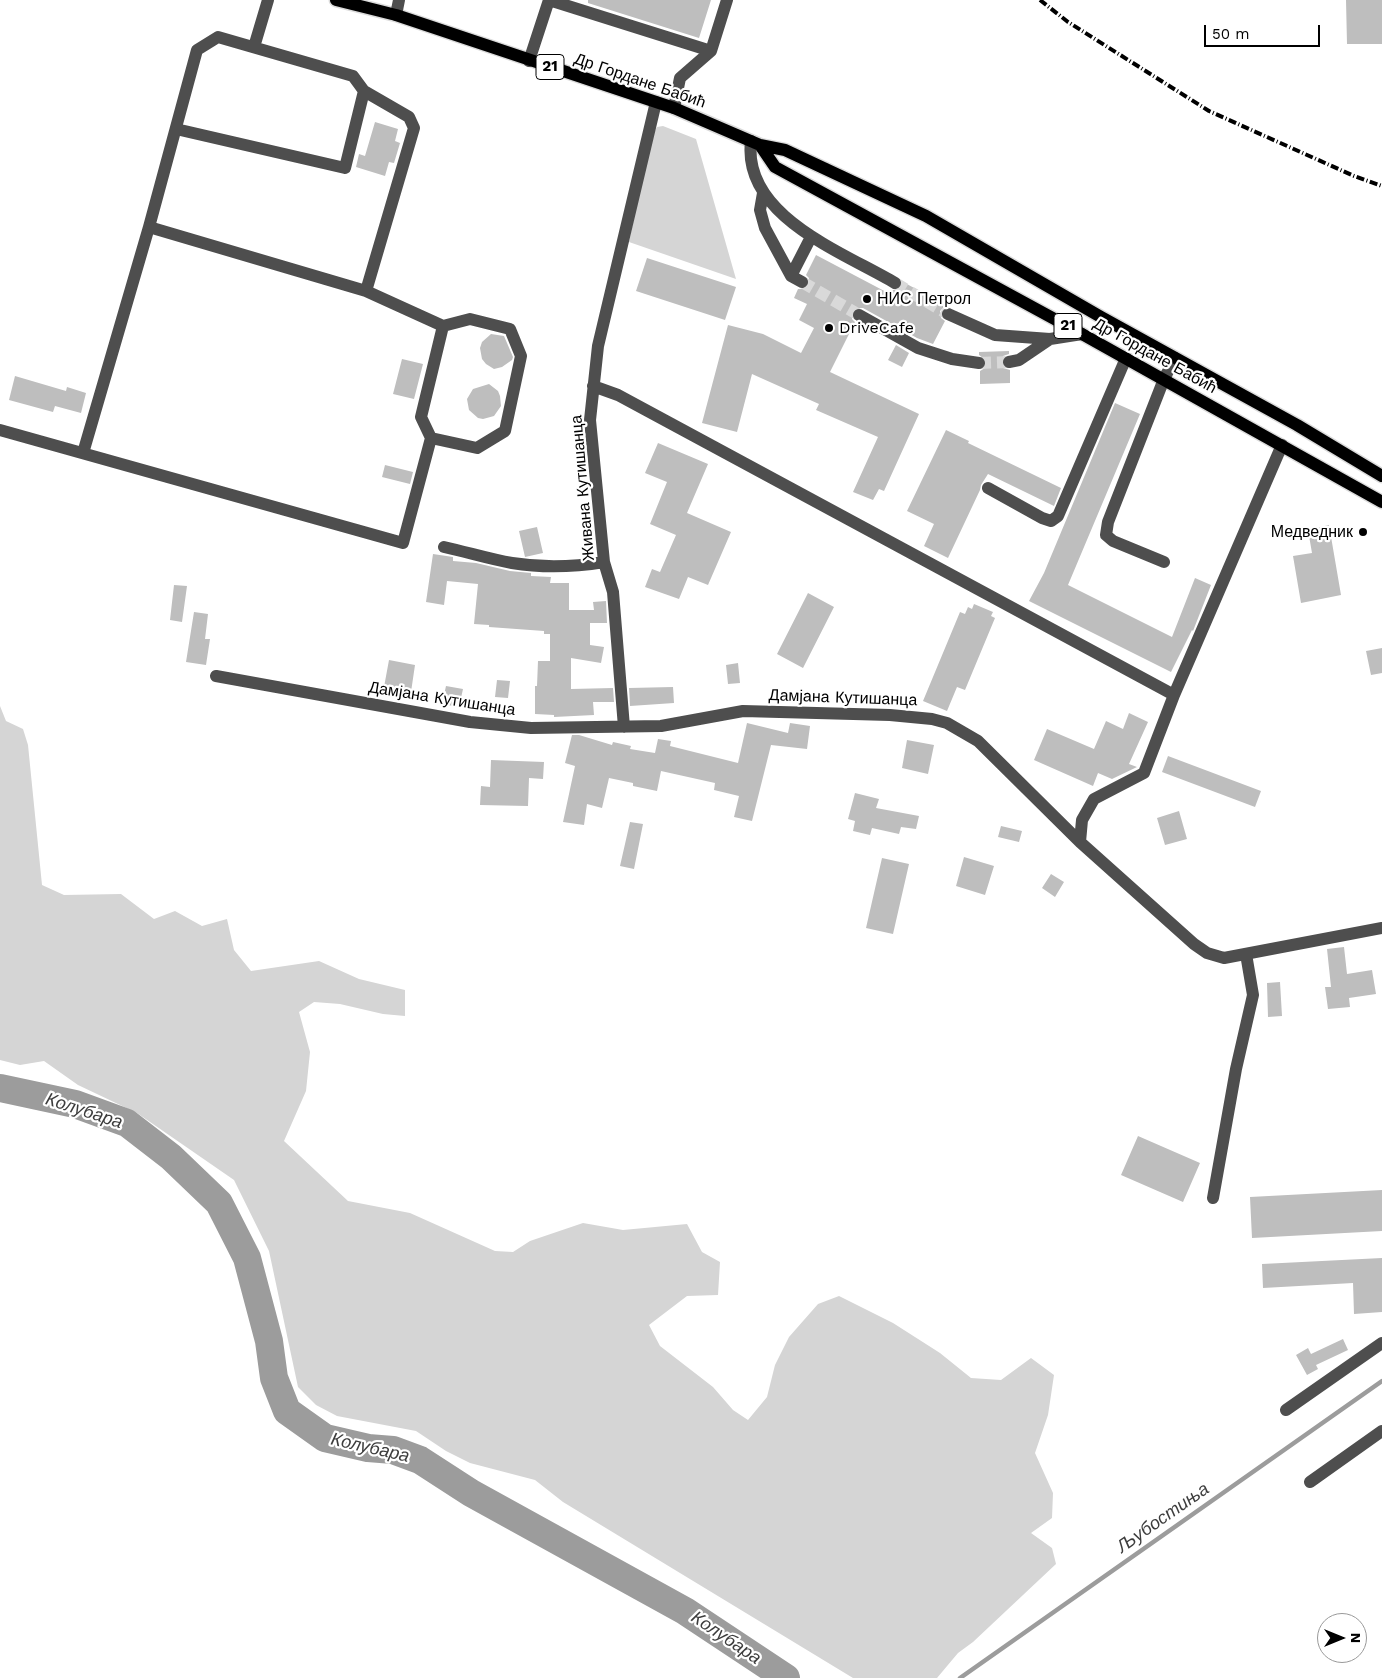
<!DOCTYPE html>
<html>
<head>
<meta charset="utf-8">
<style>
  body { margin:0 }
  #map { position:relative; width:1382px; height:1678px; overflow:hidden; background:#fff; font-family:"Work Sans",sans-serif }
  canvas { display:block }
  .north { position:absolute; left:1317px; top:1613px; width:50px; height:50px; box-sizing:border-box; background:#fff; border:1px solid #999; border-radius:50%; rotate:90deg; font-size:14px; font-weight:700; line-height:20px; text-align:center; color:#000 }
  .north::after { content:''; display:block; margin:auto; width:18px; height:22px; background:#000; clip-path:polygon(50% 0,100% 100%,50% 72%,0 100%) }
  .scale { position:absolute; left:1204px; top:25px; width:116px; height:22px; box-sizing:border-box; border:2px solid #000; border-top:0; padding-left:6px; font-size:15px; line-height:18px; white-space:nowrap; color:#000; -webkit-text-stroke:4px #fff; paint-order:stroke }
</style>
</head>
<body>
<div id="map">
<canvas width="1382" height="1678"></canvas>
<div class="north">N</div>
<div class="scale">50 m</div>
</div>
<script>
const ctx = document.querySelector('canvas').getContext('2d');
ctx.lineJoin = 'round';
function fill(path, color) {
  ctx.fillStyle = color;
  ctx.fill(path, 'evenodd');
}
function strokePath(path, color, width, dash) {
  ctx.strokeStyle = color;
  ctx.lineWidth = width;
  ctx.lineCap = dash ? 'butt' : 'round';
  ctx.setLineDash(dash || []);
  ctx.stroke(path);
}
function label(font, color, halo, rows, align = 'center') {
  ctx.font = font + ' "Work Sans",sans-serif';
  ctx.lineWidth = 4.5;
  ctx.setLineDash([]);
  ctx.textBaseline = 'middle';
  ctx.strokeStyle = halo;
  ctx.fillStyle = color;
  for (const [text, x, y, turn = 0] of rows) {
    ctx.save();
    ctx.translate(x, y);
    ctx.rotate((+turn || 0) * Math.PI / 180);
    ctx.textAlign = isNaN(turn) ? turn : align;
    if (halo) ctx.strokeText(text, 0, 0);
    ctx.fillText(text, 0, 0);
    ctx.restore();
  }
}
const green = new Path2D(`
  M663,126l33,13 40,140 -107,-37 21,-103 7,-12z
  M0,706l6,15 17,8 5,16 14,140 22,10 57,-1 33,25 21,-8 27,15 25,-7 7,31 17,21 68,-10 40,18 46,11v26l-22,-2 -43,-10 -26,-2 -15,10 11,40 -4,39 -22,50 64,60 62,12 85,38 18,1 17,-11 53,-18 40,7 64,-6 15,28 18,10 -2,33 -31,1 -38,29 11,21 53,41 20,23 15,10 19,-23 8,-32 14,-28 29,-33 21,-8 54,27 47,30 31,25 30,2 30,-22 23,17 -6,40 -13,38 18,40 -1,25 -21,15 21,15 4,16 -83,78 -15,11 -21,25h-84l-290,-176 -28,-22 -65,-17 -24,-12 -30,-20 -79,-15 -21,-11 -18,-18 -29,-136 -35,-71 -97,-67 -59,-28 -34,-24 -24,4 -20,-5z`);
const stream = new Path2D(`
  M960,1678l422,-297`);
const river = new Path2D(`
  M0,1088l75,16 52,19 44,34 48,46 28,55 22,83 5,37 13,33 38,27 43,10 25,2 27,10 51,33 214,118 101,67`);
const building = new Path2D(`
  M588,0h123l-12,38 -111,-35z
  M1346,0h36v44h-35z
  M375,122l23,7 -3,12 5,2 -6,20 -5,-1 -4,14 -29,-9 3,-13 6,2z
  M816,255l74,39 2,-4h8l3,-8 45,24 -4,1 -4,4 1,7 4,3 -12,23 -16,-6 -54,-30h-8l-3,3v8l3,3 -25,50 89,42 -35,77 -5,-2 -6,11 -20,-8 25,-55 -62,-27 3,-6 -67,-30 -15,58 -35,-9 26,-98 35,9 38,19 13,-25 -15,-8 8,-16 -13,-6 4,-9h8l3,-4v-7l-3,-3z
  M647,258l89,29 -11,33 -89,-29z
  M491,334l13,2 9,21 -1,3 -10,7 -8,2 -8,-5 -4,-5 -2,-11 2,-6z
  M896,345l13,8 -7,14 -14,-7z
  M1009,351v3l-6,2 -2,7 2,5 7,2v13l-30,1v-13l5,-3 2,-4 -1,-4 -7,-5v-3z
  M402,359l21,5 -9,35 -21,-5z
  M15,376l51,15 1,-4 19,6 -5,20 -26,-7 -2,6 -44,-12z
  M489,384l9,7 2,5 1,10 -7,10 -11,3 -5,-1 -9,-8 -2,-11 6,-10z
  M1115,403l25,11 -72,171 104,52 23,-59 16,7 -18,46 -1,-1 -21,42 -142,-71 15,-28z
  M946,430l23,11 -1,2 93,45 -7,18 -66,-32 -7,11 -1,5 -32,68 -24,-12 10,-22 -27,-13z
  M658,443l50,21 -21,49 44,19 -23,53 -20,-8 -9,22 -34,-12 7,-18 8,3 16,-37 -26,-11 17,-42 -22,-9z
  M385,465l28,7 -3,12 -28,-7z
  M1329,525l12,70 -40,8 -8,-47 19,-3 -4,-23z
  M537,527l6,26 -18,4 -6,-26z
  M433,554l20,3v4l23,2 34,8 21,2v3l20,1 -1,6h19v27h25l-1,-8 13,-1 1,22h-17v22l14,2 -3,16 -30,-5v31l42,-1 1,14h-21l1,13 -40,2v-2l-19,-1v-28h2l1,-25h12v-27h-6v-3l-55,-4v-2l-15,-1 4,-40 -31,-3 -3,24 -18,-3z
  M174,585l13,1 -5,36 -12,-2z
  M808,593l26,14 -31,61 -26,-14z
  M974,604l19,8 -2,4 4,2 -30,72 -8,-3 -10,24 -24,-10 37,-89 5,2 3,-7 4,2z
  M194,612l14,2 -3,25h5l-4,26 -20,-3z
  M1382,648v25l-11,2 -5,-24z
  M389,660l26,5 -4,27 -27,-5z
  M738,663l2,20 -12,1 -2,-19z
  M497,680l13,1 -2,17 -13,-1z
  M446,686l17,3 -4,18 -17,-3z
  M673,687l1,16 -44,3 -1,-18z
  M1129,713l19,9 -19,42 8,3 -25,12 -14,-6 -5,13 -59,-26 13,-31 47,20 12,-28 17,8z
  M747,723l41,10 2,-10 20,3 -3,23 -36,-4 -19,76 -18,-4 5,-21 -25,-6 1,-7 -54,-12 -4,20 -24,-5v-3l-24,-5 -7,30 -15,-4 -3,21 -21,-3 12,-56 -10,-3 7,-28h7l33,10 1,-3 18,4 -1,3 25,4 3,-14 13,2 -1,5 68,17z
  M907,740l27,5 -6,29 -26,-6z
  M1168,756l93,35 -6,16 -93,-35z
  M491,760l53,2 -1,17 -14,-1 -1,28 -48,-1 1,-19 9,1z
  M855,793l24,6 -3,9 43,8 -3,13 -15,-2 -2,7 -27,-6 -2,7 -17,-4 2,-10 -7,-2z
  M1179,811l8,28 -22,6 -8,-27z
  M630,822l13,2 -9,45 -14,-3z
  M1001,826l21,5 -3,11 -21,-5z
  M964,857l30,9 -9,29 -29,-9z
  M882,858l27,6 -16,70 -27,-6z
  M1051,874l13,8 -9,15 -13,-9z
  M1344,947l3,27 25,-4 4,24 -27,4 1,9 -22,2 -3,-22h6l-4,-38z
  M1280,982l2,34 -14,1 -1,-34z
  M1138,1136l62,27 -17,39 -62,-27z
  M1382,1190v41l-130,7 -2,-41z
  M1382,1258v54l-28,2 -1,-31 -90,5 -1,-24z
  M1343,1339l5,11 -32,15 2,4 -11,6 -11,-20 12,-7 3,6z`);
const minorTunnel = new Path2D(`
  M802,282l57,33
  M895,283l53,31
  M979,363l30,-1`);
const minor = new Path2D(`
  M549,0l162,51
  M396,15l3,-15
  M254,47l14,-47
  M529,61l20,-61
  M364,91l45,26 5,11 -48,163
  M674,108l6,-30 31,-27 16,-51
  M751,141c-9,75 92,111 144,142
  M763,193l-3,17 5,18 26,48 11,6
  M149,227l217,64 77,35
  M791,276l20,-39
  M948,314l47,21 55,4 32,-5
  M859,315l59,33 34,11 27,4
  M1009,362l10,-2 31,-21
  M593,386l25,9 556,300 108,-250
  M0,430l403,113 28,-105 46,10 28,-17 16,-75 -11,-27 -40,-10 -27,7 -22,91 10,21
  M83,453l66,-226 48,-177 21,-13 135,39 11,15 -19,77 -169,-39
  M988,488l54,30 9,3 7,-5 68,-158
  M444,547c23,5 45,12 68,16 31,5 62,4 92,-1
  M1164,562l-51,-21 -7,-6 2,-13 56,-143 11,-21
  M216,676l254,46 61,6 130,-2 82,-15 147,4 42,4 15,4 31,18 102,101 114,102 13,9 17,5 158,-30
  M624,727l-11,-135 -9,-30 -14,-142 8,-74 58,-244
  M1080,842l2,-22 12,-21 50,-26 30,-78
  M1213,1198l23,-129 17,-74 -7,-41
  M1286,1410l96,-67
  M1310,1482l72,-51`);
const major = new Path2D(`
  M336,0l60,15 278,93 86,37 25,5 141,66 175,101 196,108 85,51
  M760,145l15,22 307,167 300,168`);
const rail = new Path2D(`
  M1040,0l28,22 141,89 145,65 28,10`);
const markers = [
  [867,299,5,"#000"],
  [829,328,5,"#000"],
  [1363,532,5,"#000"]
];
const shields = [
  [550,67,28],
  [1068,326,28]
];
const shieldNames = [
  ["21",550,67],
  ["21",1068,326]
];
const streetNames = [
  ["Др Гордане Бабић",640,81,19],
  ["Др Гордане Бабић",1155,356,29],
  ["Живана Кутишанца",583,488,-95],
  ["Дамјана Кутишанца",843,698,2],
  ["Дамјана Кутишанца",442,699,9]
];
const poiNames = [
  ["НИС Петрол",877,299],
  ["DriveCafe",839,328],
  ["Медведник",1353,532,"right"]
];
const waterNames = [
  ["Колубара",84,1111,18],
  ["Колубара",370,1448,13],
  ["Љубостиња",1163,1518,-35],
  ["Колубара",726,1638,34]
];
fill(green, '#d5d5d5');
strokePath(stream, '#9c9c9c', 4.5);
strokePath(river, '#9c9c9c', 28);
fill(building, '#bebebe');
strokePath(minorTunnel, '#d9d9d9', 12, [12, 6]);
strokePath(major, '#dbdbdb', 15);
strokePath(minor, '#4e4e4e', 12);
strokePath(major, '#000', 12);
strokePath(rail, '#000', 4, [8, 2.5, 1, 2.5]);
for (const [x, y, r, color] of markers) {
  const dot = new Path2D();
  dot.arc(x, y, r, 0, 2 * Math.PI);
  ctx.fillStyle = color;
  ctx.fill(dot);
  strokePath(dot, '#fff', 2);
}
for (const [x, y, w] of shields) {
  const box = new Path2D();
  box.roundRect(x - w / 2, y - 12.5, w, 25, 4);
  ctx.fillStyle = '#fff';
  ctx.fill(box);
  strokePath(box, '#000', 1);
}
label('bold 15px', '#000', null, shieldNames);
label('16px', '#000', '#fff', streetNames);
label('16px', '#000', '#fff', poiNames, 'left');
label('italic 18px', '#3d3d3d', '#fff', waterNames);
</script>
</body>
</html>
